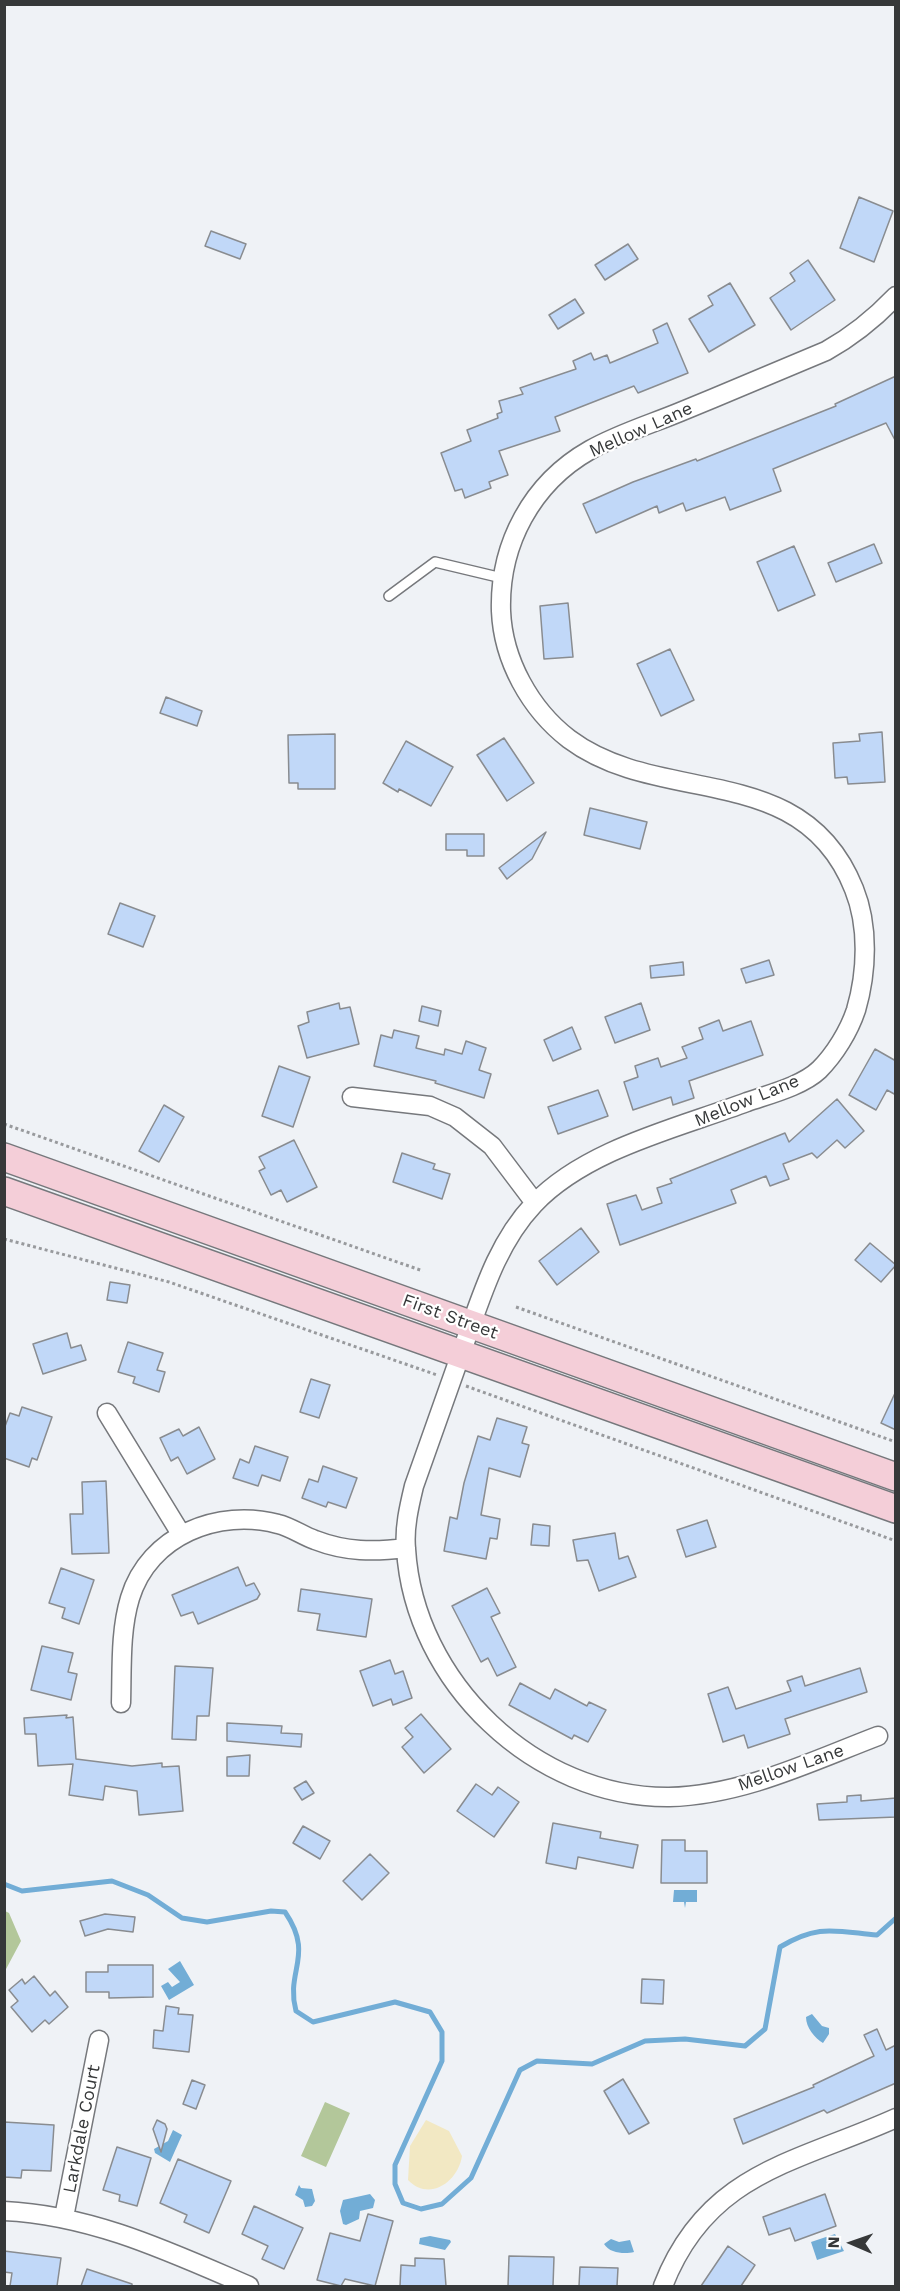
<!DOCTYPE html>
<html>
<head>
<meta charset="utf-8">
<style>
  body { margin:0 }
  #map { position:relative; width:900px; height:2291px; overflow:hidden; background:#eff2f6; font-family:"Work Sans",sans-serif }
  canvas { display:block }
  .frame { position:absolute; inset:0; border:6px solid #363839; pointer-events:none }
  .north { position:absolute; left:822px; top:2213px; width:60px; height:60px; -webkit-text-stroke:4px #fff; paint-order:stroke; rotate:272deg; font-size:16px; font-weight:700; line-height:24px; text-align:center; color:#363839 }
  .north::after { content:''; display:block; margin:auto; width:21px; height:27px; background:#363839; clip-path:polygon(50% 0,100% 100%,50% 72%,0 100%) }
</style>
</head>
<body>
<div id="map">
<canvas width="900" height="2291"></canvas>
<div class="frame"></div>
<div class="north">N</div>
</div>
<script>
const ctx = document.querySelector('canvas').getContext('2d');
ctx.lineJoin = 'round';
function fill(path, color) {
  ctx.fillStyle = color;
  ctx.fill(path, 'evenodd');
}
function strokePath(path, color, width, dash) {
  ctx.strokeStyle = color;
  ctx.lineWidth = width;
  ctx.lineCap = dash ? 'butt' : 'round';
  ctx.setLineDash(dash || []);
  ctx.stroke(path);
}
function label(font, color, halo, rows, align = 'center') {
  ctx.font = font + ' "Work Sans",sans-serif';
  ctx.lineWidth = 4.5;
  ctx.setLineDash([]);
  ctx.textBaseline = 'middle';
  ctx.strokeStyle = halo;
  ctx.fillStyle = color;
  for (const [text, x, y, turn = 0] of rows) {
    ctx.save();
    ctx.translate(x, y);
    ctx.rotate((+turn || 0) * Math.PI / 180);
    ctx.textAlign = isNaN(turn) ? turn : align;
    if (halo) ctx.strokeText(text, 0, 0);
    ctx.fillText(text, 0, 0);
    ctx.restore();
  }
}
const green = new Path2D(`
  M5,1911l4,2 12,28 -16,30z
  M325,2102l25,11 -24,54 -25,-11z`);
const sand = new Path2D(`
  M426,2120l23,11 13,25c-4,26 -33,46 -54,24l2,-34z`);
const water = new Path2D(`
  M674,1890h23v12h-11l-1,6 -1,-6h-11z
  M180,1961l14,24 -25,15 -8,-14 7,-4 4,5 8,-5 -12,-13z
  M812,2014l10,12 7,2v6l-6,9c-8,-5 -17,-15 -17,-26z
  M173,2130l9,5 -12,27 -15,-9 -1,-4 14,-8z
  M299,2185l2,3 11,1 3,12 -3,5 -7,1 -2,-7 -8,-5z
  M370,2194l5,6 -2,8 -13,3 -1,8 -13,6 -3,-1 -3,-13 3,-11z
  M835,2234l9,17 -27,9 -6,-18z
  M430,2236l20,4 1,2 -6,8 -26,-6 1,-6z
  M611,2239l8,3 11,-2 4,12c-8,2 -24,2 -30,-8z`);
const stream = new Path2D(`
  M4,1884l18,7 90,-10 36,14 34,23 25,4 64,-11 14,1c30,44 0,58 11,99l17,11 82,-20 35,10 12,20v29l-47,104v19l8,19 18,6 21,-5 29,-26 49,-108 17,-9 55,3 53,-23 40,-2 60,7 20,-17 15,-82c38,-23 54,-16 97,-12l19,-17`);
const building = new Path2D(`
  M859,197l34,14 -19,51 -34,-14z
  M211,231l35,13 -6,15 -35,-13z
  M628,244l10,15 -33,21 -10,-15z
  M808,260l27,40 -44,30 -21,-32 25,-17 -5,-8z
  M730,283l25,42 -46,27 -20,-33 24,-14 -5,-9z
  M575,299l9,14 -26,16 -9,-14z
  M667,323l21,50 -50,20 -4,-7 -79,31 5,14 -61,20 9,24 -19,7 2,6 -26,10 -3,-9 -7,2 -14,-38 30,-12 -4,-11 31,-12 -1,-4 5,-2 -3,-11 24,-7 -3,-6 56,-19 -3,-8 18,-8 3,7 13,-5 3,8 48,-20 -5,-13z
  M896,376v66l-10,-19 -113,46 8,22 -51,19 -5,-13 -39,14 -3,-8 -24,10 -2,-7 -61,27 -13,-29 50,-22 63,-23 1,2 139,-55 -1,-2z
  M874,544l8,19 -46,19 -8,-19z
  M794,546l21,49 -37,16 -21,-49z
  M568,603l5,54 -29,2 -4,-53z
  M670,649l24,51 -33,16 -24,-52z
  M166,697l36,14 -5,15 -37,-13z
  M882,732l3,50 -37,2 -1,-7 -12,1 -2,-35 27,-2 -1,-7z
  M335,734v55h-37v-6h-9l-1,-48z
  M504,738l30,45 -27,18 -30,-46z
  M406,741l47,26 -22,39 -32,-17 -1,3 -15,-9z
  M590,808l57,14 -7,27 -56,-14z
  M546,832l-14,27 -25,20 -8,-11z
  M446,834h38v22h-17v-6h-21z
  M120,903l35,13 -12,31 -35,-13z
  M769,960l5,15 -28,8 -5,-14z
  M683,962l1,13 -33,3 -1,-12z
  M339,1003l1,6 10,-2 9,37 -52,14 -9,-32 11,-4 -2,-10z
  M641,1003l9,27 -35,13 -10,-26z
  M422,1006l19,5 -3,15 -19,-5z
  M719,1020l4,11 28,-10 12,34 -74,26 5,17 -21,7 -2,-8 -38,13 -9,-28 14,-5 -3,-11 23,-8 3,9 26,-9 -5,-11 21,-8 -4,-11z
  M572,1027l9,22 -28,12 -9,-21z
  M394,1030l25,6 -3,12 28,7 1,-6 17,5 4,-13 20,7 -7,22 12,4 -7,24 -49,-15 1,-2 -62,-15 7,-31 11,3z
  M875,1049l21,12v34l-9,-5 -11,20 -27,-15z
  M279,1066l31,11 -17,50 -31,-11z
  M598,1090l10,26 -50,18 -10,-27z
  M837,1099l27,32 -19,17 -8,-8 -20,18 -5,-5 -29,11 6,15 -19,7 -4,-10 -35,14 5,13 -116,42 -13,-41 29,-9 6,15 20,-7 -5,-15 15,-5 -2,-4 115,-46 4,9z
  M164,1105l20,12 -25,45 -20,-11z
  M294,1140l23,47 -30,15 -6,-12 -10,5 -12,-24 6,-3 -6,-11z
  M402,1153l33,11 -2,5 17,5 -8,25 -49,-17z
  M581,1228l18,24 -42,33 -18,-24z
  M870,1243l26,22 -15,17 -26,-22z
  M110,1282l20,3 -3,18 -20,-3z
  M67,1333l4,15 10,-3 5,15 -43,14 -10,-30z
  M128,1342l35,11 -6,17 8,2 -6,20 -26,-9 2,-6 -17,-5z
  M311,1379l19,6 -11,33 -19,-6z
  M896,1391v39l-15,-7z
  M22,1407l30,10 -15,43 -5,-2 -3,9 -25,-9v-29l6,-16 9,3z
  M497,1418l30,9 -5,16 7,2 -9,32 -31,-9 -8,47 19,4 -3,20 -7,-1 -4,21 -42,-8 6,-34 7,2 7,-36 14,-47 12,4z
  M199,1427l16,32 -28,15 -9,-17 -7,4 -11,-23 19,-9 4,7z
  M255,1446l33,11 -8,24 -18,-6 -4,11 -25,-8 7,-19 9,4z
  M323,1466l34,12 -11,30 -18,-6 -2,5 -24,-9 7,-19 9,3z
  M106,1481l3,72 -37,1 -2,-40h13l-1,-32z
  M707,1520l9,27 -30,10 -9,-27z
  M533,1524l17,2 -1,20 -18,-1z
  M615,1533l4,26 9,-3 8,21 -37,14 -11,-31 -11,1 -4,-21z
  M238,1567l8,19 8,-3 6,11 -3,5 -59,25 -5,-12 -12,4 -9,-21z
  M61,1568l33,12 -15,44 -17,-6 3,-10 -16,-5z
  M487,1588l13,25 -9,4 25,50 -19,9 -9,-18 -7,4 -29,-56z
  M301,1589l71,10 -6,38 -49,-7 3,-16 -22,-3z
  M42,1646l31,7 -5,19 9,2 -6,26 -40,-10z
  M390,1660l5,14 8,-3 9,27 -19,7 -2,-6 -18,7 -13,-35z
  M175,1666l38,2 -4,48h-12l-1,24 -24,-1z
  M860,1668l7,24 -82,27 5,15 -42,14 -4,-13 -21,7 -15,-48 20,-7 8,22 55,-18 -4,-10 15,-5 3,10z
  M520,1683l30,16 5,-10 32,17 2,-4 17,8 -18,32 -14,-7 -2,4 -63,-34z
  M421,1714l30,35 -27,24 -22,-26 11,-10 -8,-9z
  M67,1715l-1,3 7,-1 3,42 56,7 30,-3v4l17,-1 4,45 -44,4 -2,-24 -32,-5 -2,14 -34,-5 4,-31 -35,2 -2,-32h-11l-1,-16z
  M227,1723l55,3 -1,7 21,1 -1,13 -74,-6z
  M250,1755l-1,21h-22v-19z
  M306,1781l8,12 -12,7 -8,-12z
  M476,1784l16,11 6,-8 21,15 -25,35 -37,-26z
  M861,1795v6l35,-3v19l-77,3 -2,-16 30,-2v-6z
  M553,1823l48,9 -1,6 38,7 -5,23 -55,-11 -2,12 -30,-6z
  M303,1826l27,15 -10,18 -27,-16z
  M662,1840h23v11h22v32h-46z
  M370,1854l19,19 -27,27 -19,-19z
  M105,1914l30,3 -2,15 -25,-3 -23,7 -5,-15z
  M108,1965h45v32l-44,1v-6h-23v-20h22z
  M34,1976l16,20 5,-5 13,16 -19,17 -4,-4 -13,12 -21,-25 7,-6 -9,-11 13,-11 3,5z
  M642,1979l22,1 -1,24 -22,-1z
  M166,2006l13,2 -1,6 15,1 -4,37 -36,-4 1,-18 9,1z
  M877,2029l9,21 10,-5v38l-69,30 -3,-3 -81,34 -9,-25 80,-32 -1,-2 61,-29 -10,-21z
  M623,2079l26,44 -20,11 -25,-43z
  M192,2080l13,5 -9,24 -13,-5z
  M157,2120l8,4 2,5 -6,23 -8,-23z
  M4,2122l50,3 -3,46 -29,-1 -1,8 -17,-1z
  M117,2147l34,11 -14,48 -18,-5 1,-6 -17,-5z
  M178,2159l53,22 -22,52 -25,-11 3,-7 -27,-12z
  M825,2194l11,32 -41,15 -5,-13 -21,7 -6,-18z
  M254,2206l49,22 -19,41 -22,-10 6,-13 -26,-12z
  M368,2214l25,7 -18,65 -30,-7 -4,7 -24,-6 13,-47 30,8z
  M728,2246l27,19 -14,21h-40z
  M4,2251l57,7 -4,28h-47l2,-13 -8,-1z
  M509,2256l45,1 -1,29h-45z
  M415,2258l29,1 2,27h-46l1,-21 14,1z
  M580,2267l38,1 -1,18h-38z
  M87,2269l45,15v2h-51z`);
const path = new Path2D(`
  M4,1124l419,147
  M4,1239l165,43 268,93
  M516,1307l380,135
  M466,1386l430,155`);
const lane = new Path2D(`
  M389,596l46,-34 67,16`);
const street = new Path2D(`
  M352,1097l78,9 25,11 37,29 43,57
  M107,1413l74,121
  M121,1703c1,-35 -1,-72 9,-105 19,-63 89,-90 148,-74 13,3 25,12 37,16 31,12 59,12 91,8
  M878,1736c-68,26 -135,59 -209,61 -134,1 -255,-115 -263,-248 -2,-21 3,-42 8,-63 17,-47 33,-94 50,-141 18,-50 33,-102 70,-141 52,-55 144,-76 213,-102 23,-8 55,-16 72,-32 16,-16 30,-39 37,-60 11,-38 13,-84 -2,-121 -52,-131 -193,-81 -285,-150 -39,-30 -66,-79 -68,-128 -2,-67 31,-128 89,-161 28,-16 61,-26 90,-38 49,-20 98,-41 146,-61 27,-15 48,-32 70,-55
  M4,2211c88,4 166,41 245,75
  M64,2217l35,-177
  M663,2286c44,-114 133,-123 233,-168`);
const secondary = new Path2D(`
  M4,1157l892,320
  M4,1191l892,318`);
const streetNames = [
  ["Mellow Lane",641,430,-24],
  ["Mellow Lane",747,1101,-22],
  ["First Street",450,1317,20],
  ["Mellow Lane",791,1768,-19],
  ["Larkdale Court",82,2129,-79]
];
fill(green, '#b3c79a');
fill(sand, '#f2e8c3');
fill(water, '#72add6');
strokePath(stream, '#72add6', 5);
fill(building, '#c1d8f8');
strokePath(building, '#898c90', 1.5);
strokePath(lane, '#76787c', 12);
strokePath(street, '#76787c', 21);
strokePath(secondary, '#76787c', 30);
strokePath(path, '#989a9d', 3, [3, 3]);
strokePath(lane, '#fff', 9);
strokePath(street, '#fff', 18);
strokePath(secondary, '#f4ced8', 27);
label('18px', '#363839', '#fff', streetNames);
</script>
</body>
</html>
